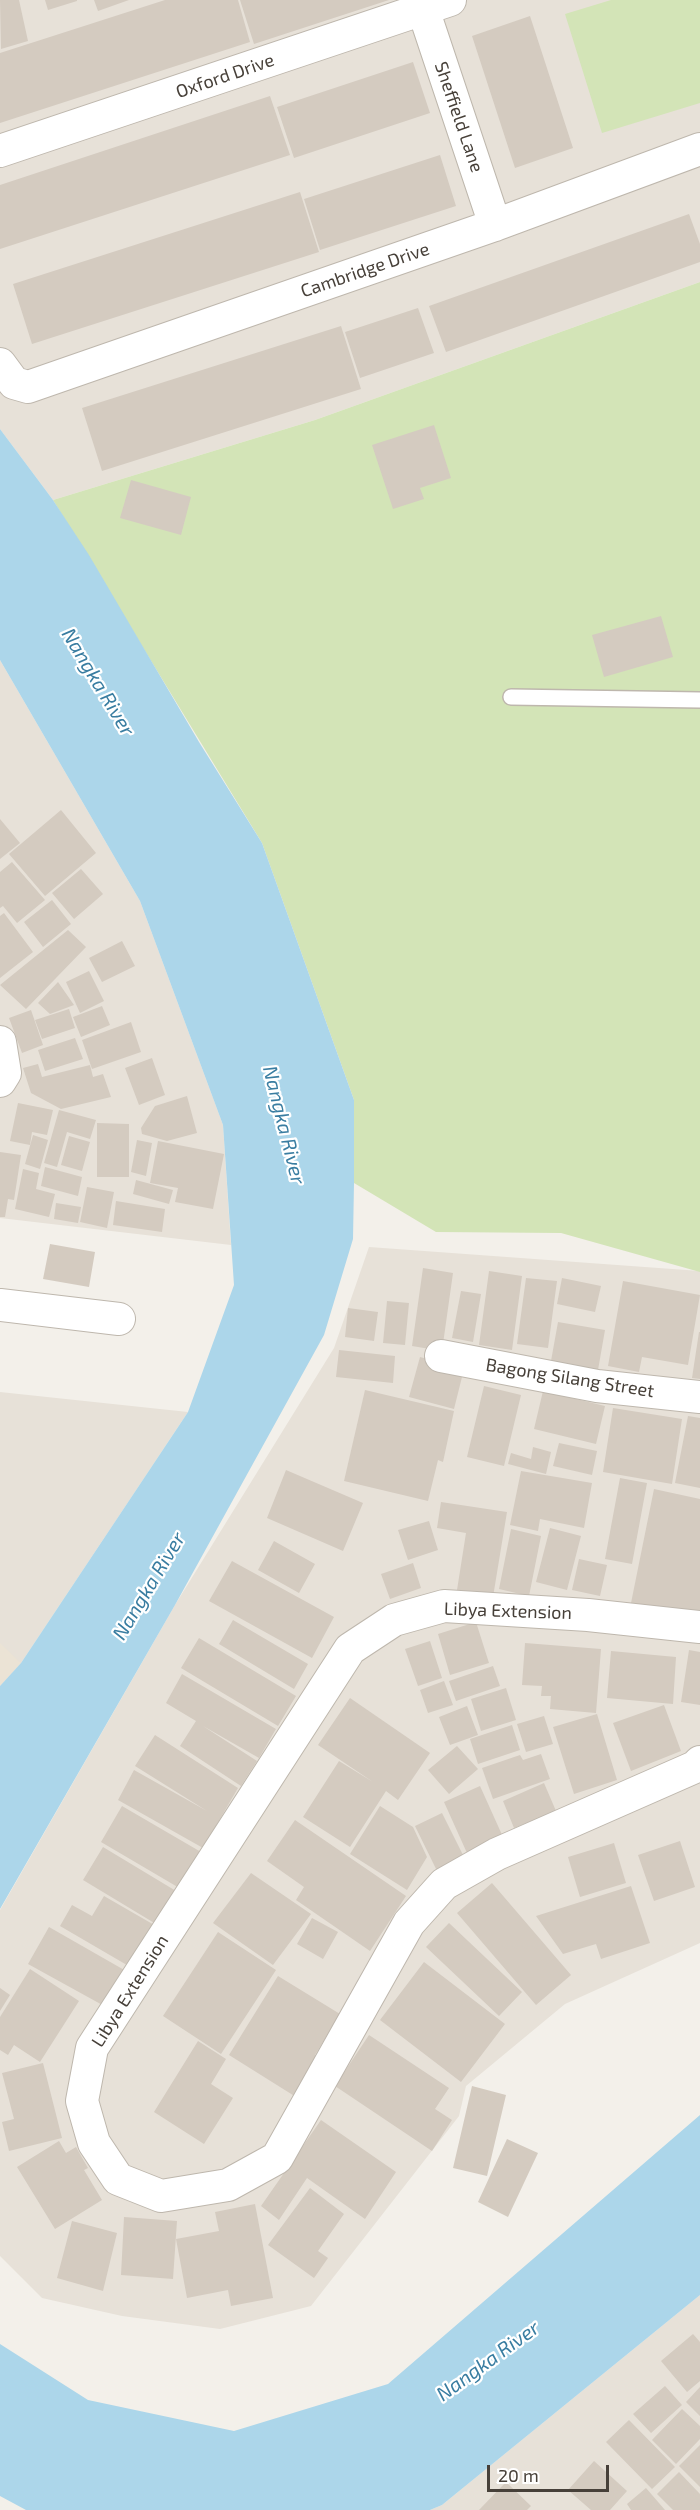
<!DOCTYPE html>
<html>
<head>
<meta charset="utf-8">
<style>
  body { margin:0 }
  #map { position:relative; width:700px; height:2510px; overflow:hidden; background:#f3f0ea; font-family:"Exo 2",sans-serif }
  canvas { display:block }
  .scale { position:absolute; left:487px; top:2465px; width:122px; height:27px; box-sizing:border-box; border:3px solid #474039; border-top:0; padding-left:8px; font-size:18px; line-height:21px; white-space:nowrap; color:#474039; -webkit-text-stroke:4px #fff; paint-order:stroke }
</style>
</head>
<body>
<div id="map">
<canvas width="700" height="2510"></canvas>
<div class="scale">20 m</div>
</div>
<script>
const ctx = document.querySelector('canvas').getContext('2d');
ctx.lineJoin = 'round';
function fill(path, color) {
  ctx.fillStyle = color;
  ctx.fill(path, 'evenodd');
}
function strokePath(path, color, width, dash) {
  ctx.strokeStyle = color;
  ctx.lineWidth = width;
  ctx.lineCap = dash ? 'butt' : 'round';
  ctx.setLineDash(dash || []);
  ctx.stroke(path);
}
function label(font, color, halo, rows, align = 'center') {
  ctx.font = font + ' "Exo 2",sans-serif';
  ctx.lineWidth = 4.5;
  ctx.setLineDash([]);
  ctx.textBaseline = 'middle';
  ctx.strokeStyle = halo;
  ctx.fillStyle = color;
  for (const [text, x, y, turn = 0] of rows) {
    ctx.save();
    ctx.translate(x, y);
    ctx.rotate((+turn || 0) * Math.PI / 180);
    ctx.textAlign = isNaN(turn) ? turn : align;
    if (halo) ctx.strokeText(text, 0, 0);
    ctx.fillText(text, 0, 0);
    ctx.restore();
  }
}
const residential = new Path2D(`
  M0,0h700v282l-385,138 -262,80 -53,-71z
  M0,660l140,241 83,224 8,120 -231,-27z
  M369,1247l331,24v672l-135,61 -99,82 -7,30 -148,190 -91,23 -98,-13 -80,-18 -42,-42v-346l175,-305 159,-257z
  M0,1392l188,20 -167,251 -21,23z
  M700,2295v215h-270l12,-5z`);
const education = new Path2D(`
  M0,1643l21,20 -21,23z`);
const green = new Path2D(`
  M611,0h89v103l-98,30 -37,-119z
  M700,282v990l-139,-39 -125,-1 -82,-49v-83l-92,-257 -209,-343 262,-80z`);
const water = new Path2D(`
  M0,429l53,71 36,55 110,187 63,101 92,257v83l-1,56 -29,96 -149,270 -175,304v-223l21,-23 167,-251 46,-127 -11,-160 -83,-224 -140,-241z
  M700,2115v180l-258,210 -12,5h-404l-26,-14v-152l88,56 146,31 154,-47z`);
const building = new Path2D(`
  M0,0h19l9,41 -27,8z
  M45,0h32v1l-29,9z
  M94,0h35l-31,11z
  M165,0h73l12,42 -250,81v-70z
  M240,0h149l-135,44z
  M530,16l43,132 -58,20 -43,-132z
  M413,62l17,51 -136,45 -17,-51z
  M270,96l20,59 -290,94v-64z
  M440,155l16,51 -136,44 -16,-51z
  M300,192l19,60 -287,92 -19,-60z
  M689,214l11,30v18l-254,90 -17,-46z
  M418,308l16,45 -74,25 -15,-46z
  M341,326l20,63 -259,82 -20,-63z
  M434,425l17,53 -31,10 4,11 -31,10 -21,-64z
  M131,480l60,17 -10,38 -61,-17z
  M661,616l12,41 -69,20 -12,-42z
  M61,810l35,43 -51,43 -36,-42z
  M0,819l20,24 -20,16z
  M12,862l33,38 -28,23 -14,-17 -3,2v-36z
  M81,869l22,25 -29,25 -22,-26z
  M52,900l19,24 -28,23 -19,-25z
  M4,913l29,39 -33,26v-62z
  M68,930l18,17 -60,62 -26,-24z
  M122,941l13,25 -33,16 -13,-24z
  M89,971l15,30 -24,12 -14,-31z
  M58,982l16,23 -24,9 -12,-11z
  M102,1006l8,19 -29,12 -8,-20z
  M69,1009l6,19 -33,11 -7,-19z
  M31,1010l12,35 -21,8 -13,-35z
  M131,1022l10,30 -49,17 -10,-29z
  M75,1038l8,21 -38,12 -7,-21z
  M152,1058l13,37 -26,10 -14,-37z
  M38,1064l4,13 48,-12 3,12 10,-3 8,23 -50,12 -30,-16 -8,-25z
  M187,1096l10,37 -30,8 -25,-7 -1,-6 14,-22z
  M18,1103l35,7 -6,25 -15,-3 -2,13 -20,-4z
  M59,1110l37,10 -6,19 -23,-7 -10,35 -13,-4z
  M97,1123l32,1v53h-32z
  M33,1135l15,5 -8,29 -15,-5z
  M69,1136l21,6 -8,29 -21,-6z
  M137,1140l15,3 -6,33 -15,-4z
  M158,1141l66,13 -11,55 -38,-7 3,-14 -28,-5z
  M0,1152l21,3 -7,45 -6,-1 -3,18h-5z
  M45,1167l37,10 -4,19 -37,-10z
  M23,1169l16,4 -3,16 19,5 -6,23 -34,-8z
  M136,1180l37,10 -4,14 -36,-10z
  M87,1187l27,5 -7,36 -27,-6z
  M116,1201l49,8 -3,23 -49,-7z
  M56,1203l25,4 -3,16 -24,-4z
  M50,1244l45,8 -6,35 -46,-8z
  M423,1268l30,5 -11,78 -30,-5z
  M489,1271l33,5 -10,74 -33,-5z
  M526,1278l31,3 -9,67 -31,-4z
  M562,1278l39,8 -6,26 -38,-8z
  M623,1281l77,14 -12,70 -46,-8 -3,15 -31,-6z
  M461,1291l20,3 -8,48 -21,-4z
  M387,1301l22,2 -4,42 -22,-2z
  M348,1308l30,4 -4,29 -29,-4z
  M558,1322l47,8 -7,40 -47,-9z
  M699,1332h1v47l-8,-1z
  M339,1350l56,6 -2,27 -57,-6z
  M420,1357l44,12 -10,40 -45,-12z
  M484,1386l37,9 -17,71 -37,-9z
  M365,1390l89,21 -11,51 -5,-2 -10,41 -84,-20z
  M543,1391l62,15 -9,38 -62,-15z
  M613,1408l69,11 -10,65 -69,-12z
  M688,1416l12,2v70l-25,-5z
  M559,1443l38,8 -5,24 -39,-9z
  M533,1447l18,5 -5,22 -38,-10 3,-11 20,6z
  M286,1470l77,33 -20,48 -76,-33z
  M521,1471l71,12 -8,45 -44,-9 -2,12 -28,-6z
  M620,1478l27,5 -15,81 -27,-5z
  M654,1489l46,10v124l-70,-15z
  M441,1502l66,10 -14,85 -36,-7 9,-57 -29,-5z
  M429,1521l9,29 -30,10 -10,-30z
  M550,1528l31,8 -14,54 -31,-8z
  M511,1529l30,7 -12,60 -30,-7z
  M274,1541l41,23 -16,29 -41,-23z
  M579,1559l28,6 -7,31 -28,-6z
  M232,1561l102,56 -22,41 -103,-57z
  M413,1563l8,25 -31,11 -9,-25z
  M233,1620l75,44 -14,25 -75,-45z
  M476,1622l13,41 -39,12 -12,-41z
  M199,1638l97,58 -18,30 -97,-58z
  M430,1641l12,37 -24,8 -13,-37z
  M525,1643l76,6 -5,64 -46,-4 1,-13h-10l1,-10 -20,-1z
  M689,1650l11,2v53l-19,-3z
  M611,1651l65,6 -3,47 -66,-6z
  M493,1666l7,20 -44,15 -7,-20z
  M182,1674l94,55 -17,29 -56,-32 54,35 -16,25 -61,-40 16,-25 -30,-18z
  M444,1681l9,24 -25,8 -8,-23z
  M506,1688l10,32 -35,11 -10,-32z
  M350,1698l80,55 -32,47 -12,-9 -36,56 -47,-30 36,-56 34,21 -55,-37z
  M664,1705l17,46 -50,20 -18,-48z
  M467,1706l11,29 -28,10 -11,-28z
  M597,1714l20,66 -43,14 -21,-67z
  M544,1716l9,28 -27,8 -9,-28z
  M512,1725l8,25 -42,14 -8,-25z
  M155,1735l83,53 -35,60 -85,-48 16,-30 73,41 -72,-45z
  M457,1746l21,23 -29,25 -21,-24z
  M541,1754l9,25 -57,20 -11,-31 38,-13 3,5z
  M544,1783l12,28 -42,17 -11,-27z
  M480,1786l23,51 -36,16 -23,-51z
  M122,1806l79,46 -20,37 -80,-47z
  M380,1806l33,21 14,30 -20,33 -57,-36z
  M442,1813l23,46 -27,14 -23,-47z
  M295,1820l111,76 -36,55 -74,-51 8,-13 -37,-26z
  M680,1841l15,46 -41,14 -16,-46z
  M614,1843l12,40 -46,14 -12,-40z
  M103,1847l73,44 -20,33 -73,-44z
  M251,1873l60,41 -38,51 -60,-42z
  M492,1883l79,92 -35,30 -79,-92z
  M631,1886l19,57 -49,16 -5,-15 -33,10 -27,-38z
  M104,1896l52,30 -24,42 -72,-42 12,-21 20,11z
  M312,1918l26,14 -15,27 -26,-15z
  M449,1923l73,69 -23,24 -73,-69z
  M49,1927l77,44 -20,36 -78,-43z
  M218,1932l58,38 -55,84 -58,-38z
  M424,1962l81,62 -44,58 -81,-62z
  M30,1969l49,32 -39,61 -26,-17 -6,10 -8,-5v-33z
  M278,1976l62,38 -25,41 5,4 -24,38 -67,-42z
  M0,1988l10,7 -10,16z
  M369,2035l80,53 -14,21 17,11 -20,31 -97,-65z
  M198,2041l28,18 -15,25 22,14 -29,46 -50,-32z
  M43,2063l19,75 -53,13 -7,-29 12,-3 -12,-46z
  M472,2086l34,9 -19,81 -34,-8z
  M321,2120l75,52 -31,47 -58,-41 -28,42 -18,-14z
  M507,2139l31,14 -30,64 -30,-15z
  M59,2141l7,12 10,-6 12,21 -4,2 18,30 -47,29 -38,-62z
  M310,2188l34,26 -26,37 10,7 -14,20 -46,-33z
  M255,2204l18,94 -42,8 -3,-16 -41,8 -11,-59 43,-8 -4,-19z
  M124,2217l53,4 -4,58 -52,-4z
  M72,2221l45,12 -14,58 -46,-13z
  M693,2334l7,8v39l-13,11 -26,-31z
  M665,2386l17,19 -31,28 -18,-19z
  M700,2387v29l-14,-14z
  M682,2409l18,17v13l-24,25 -24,-24z
  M629,2420l46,47 -23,22 -46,-47z
  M700,2445v42l-21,-21z
  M594,2461l33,30 -17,19h-19l-23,-20z
  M679,2472l21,22v16h-27l-16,-16z
  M506,2482l25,24 -4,4h-48z
  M646,2488l19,22h-34l-4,-6z`);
const service = new Path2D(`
  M511,697l189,3`);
const minor = new Path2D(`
  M423,9l72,216
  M0,151l450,-151
  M0,364l14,19 14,4 467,-162 205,-76
  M0,1042l5,31 -5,8
  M0,1305l119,14
  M441,1356l156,30 103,11
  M700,1627l-112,-12 -144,-9 -50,14 -44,29 -258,399 -10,53 12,42 24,36 43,17 67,-11 49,-27 132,-235 35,-39 53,-30 198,-87 5,-5`);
const streetNames = [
  ["Oxford Drive",225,76,-19],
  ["Sheffield Lane",459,117,71],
  ["Cambridge Drive",365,270,-19],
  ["Bagong Silang Street",570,1378,9],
  ["Libya Extension",508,1611,2],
  ["Libya Extension",130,1991,-58]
];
const waterNames = [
  ["Nangka River",98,682,59],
  ["Nangka River",284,1125,76],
  ["Nangka River",149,1586,-59],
  ["Nangka River",488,2361,-36]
];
fill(residential, '#e7e1d8');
fill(education, '#ebe3d5');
fill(green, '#d3e4b7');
fill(water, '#acd6ea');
fill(building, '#d4cbc0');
strokePath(service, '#beb7ad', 18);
strokePath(minor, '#beb7ad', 34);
strokePath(service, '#fff', 15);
strokePath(minor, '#fff', 32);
label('18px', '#474039', '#fff', streetNames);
label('italic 20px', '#397da1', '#fff', waterNames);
</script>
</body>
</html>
